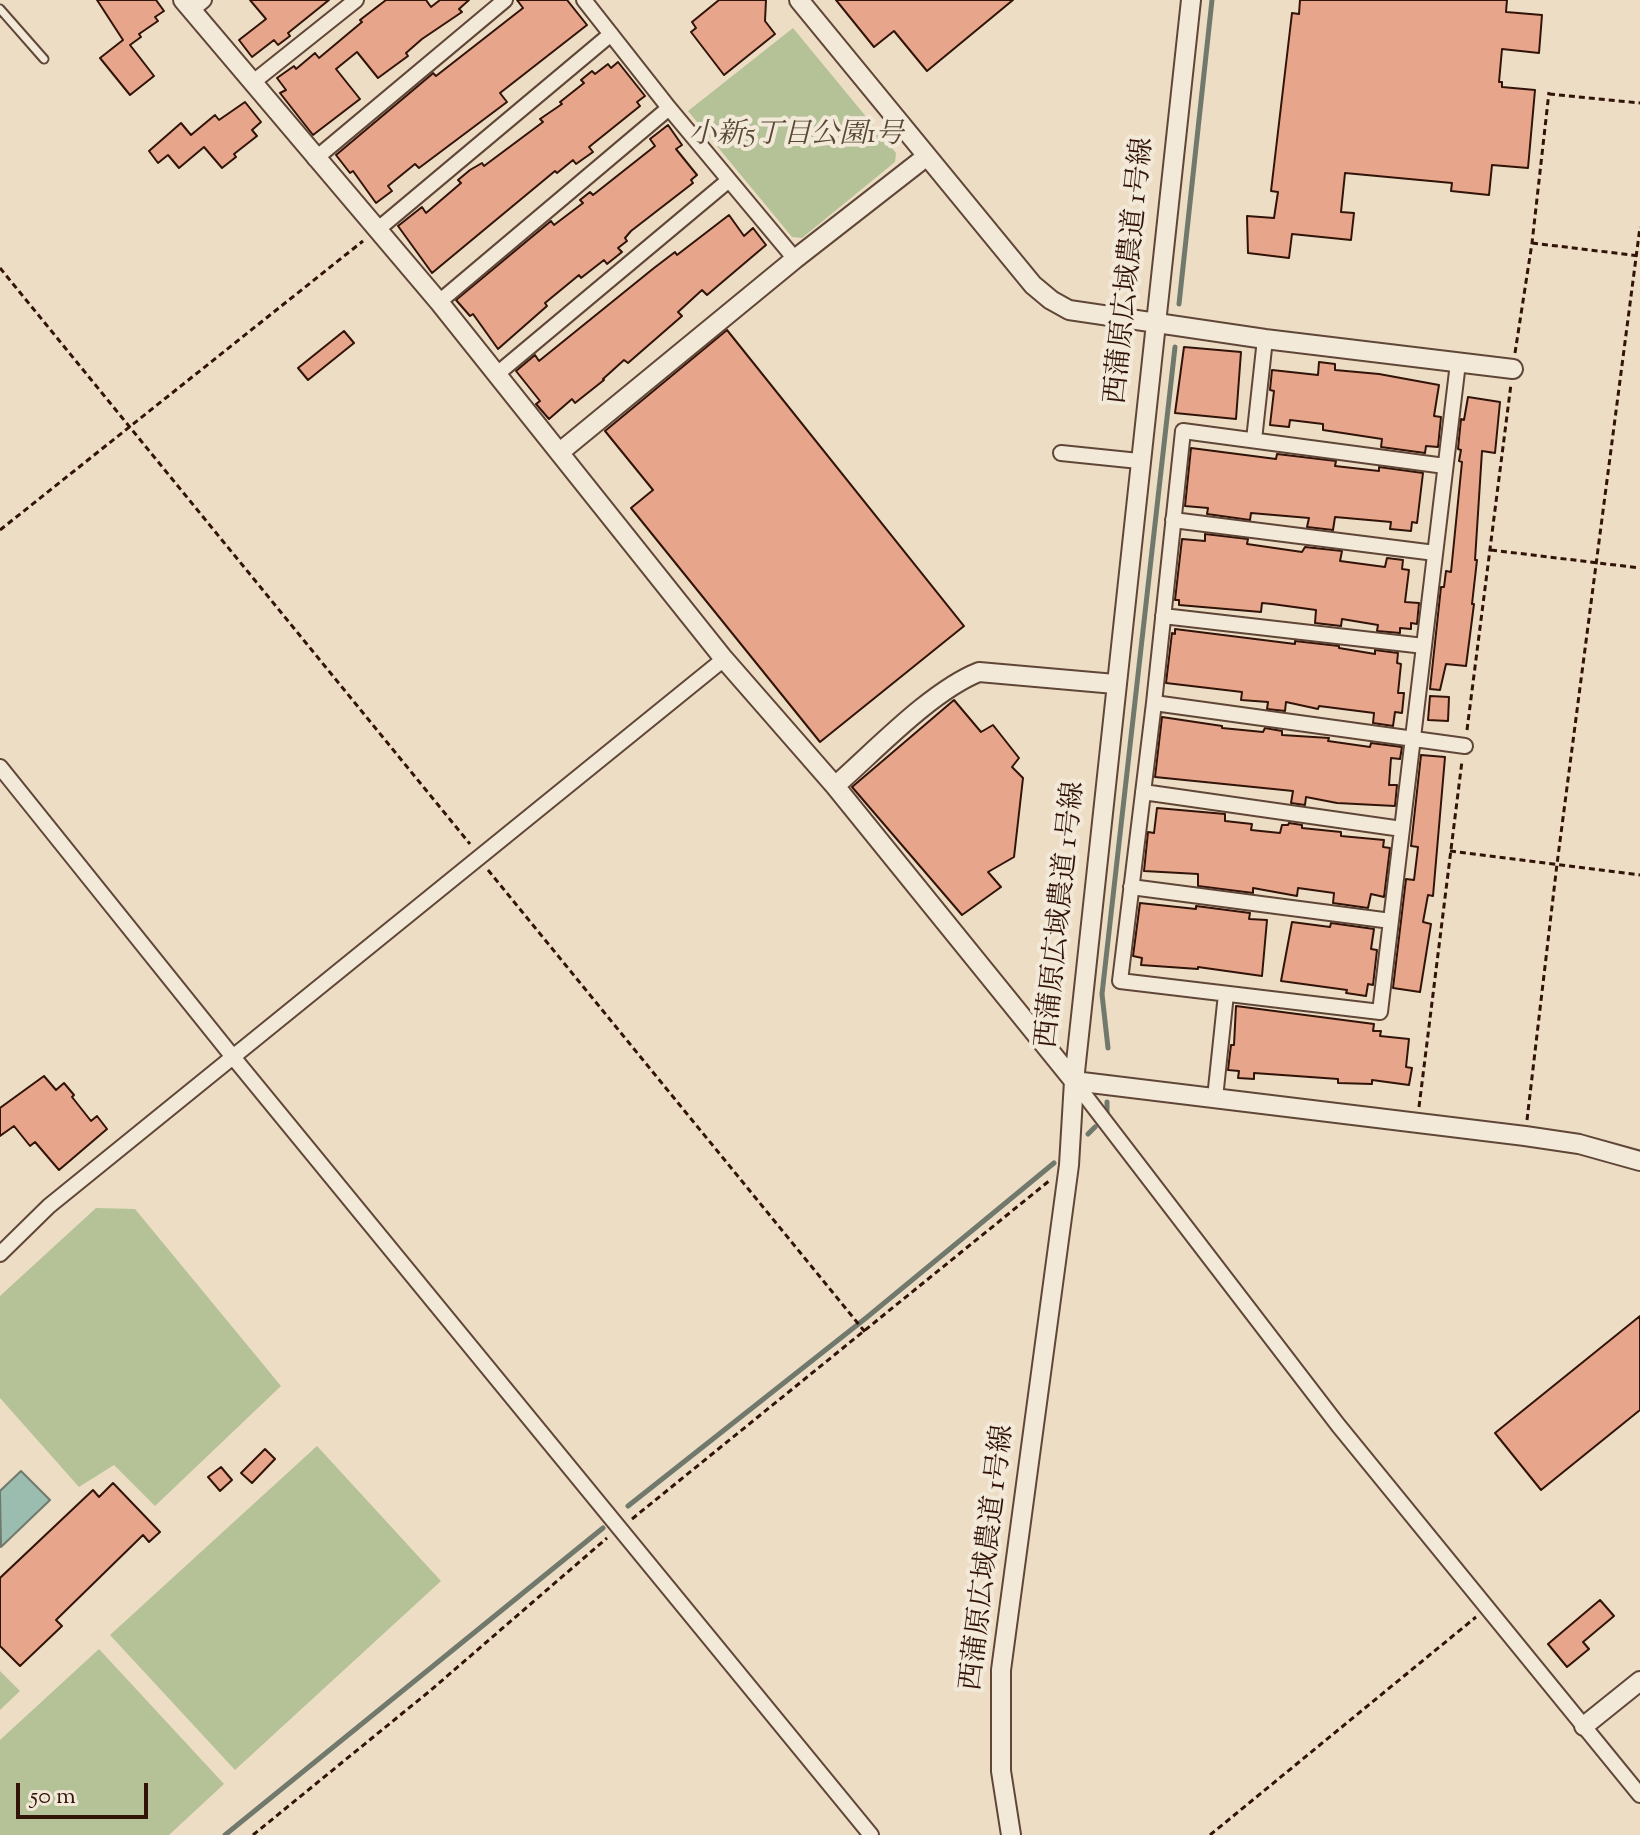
<!DOCTYPE html>
<html>
<head>
<meta charset="utf-8">
<style>
  body { margin:0 }
  #map { position:relative; width:1640px; height:1835px; overflow:hidden; background:#edddc5; font-family:"Sorts Mill Goudy",serif }
  canvas { display:block }
  .scale { position:absolute; left:16px; top:1783px; width:132px; height:36px; box-sizing:border-box; border:4px solid #311308; border-top:0; padding-left:10px; font-size:24px; line-height:28px; white-space:nowrap; color:#311308; -webkit-text-stroke:6px #f3e9d9; paint-order:stroke }
</style>
</head>
<body>
<div id="map">
<canvas width="1640" height="1835"></canvas>
<div class="scale">50 m</div>
</div>
<script>
const ctx = document.querySelector('canvas').getContext('2d');
ctx.lineJoin = 'round';
function fill(path, color) {
  ctx.fillStyle = color;
  ctx.fill(path, 'evenodd');
}
function strokePath(path, color, width, dash) {
  ctx.strokeStyle = color;
  ctx.lineWidth = width;
  ctx.lineCap = dash ? 'butt' : 'round';
  ctx.setLineDash(dash || []);
  ctx.stroke(path);
}
function label(font, color, halo, rows, align = 'center') {
  ctx.font = font + ' "Sorts Mill Goudy","Noto Serif JP",serif';
  ctx.lineWidth = 8;
  ctx.setLineDash([]);
  ctx.textBaseline = 'middle';
  ctx.strokeStyle = halo;
  ctx.fillStyle = color;
  for (const [text, x, y, turn = 0] of rows) {
    ctx.save();
    ctx.translate(x, y);
    ctx.rotate((+turn || 0) * Math.PI / 180);
    ctx.textAlign = isNaN(turn) ? turn : align;
    if (halo) ctx.strokeText(text, 0, 0);
    ctx.fillText(text, 0, 0);
    ctx.restore();
  }
}
const green = new Path2D(`
  M793,28l103,125 -1,9 -93,76 -10,-1 -104,-126z
  M96,1208l39,1 146,177 -126,120 -41,-41 -35,22 -79,-89v-102z
  M317,1446l124,135 -206,189 -125,-135z
  M99,1649l125,135 -55,51h-169v-95z
  M0,1671l20,20 -20,19z`);
const water = new Path2D(`
  M21,1471l29,29 -49,47 -1,-56z`);
const stream = new Path2D(`
  M1179,304l33,-304
  M1108,1048l-6,-54 73,-647
  M1107,1102v11
  M1088,1134l7,-7
  M628,1506l238,-188 188,-155
  M225,1835l378,-307`);
const building = new Path2D(`
  M97,0h59l8,11 -9,6 3,4 -19,13 2,3 -11,8 24,31 -24,19 -30,-37 23,-18z
  M250,0h79l-41,33 2,3 -12,9 -4,-5 -22,17 -13,-17 27,-21z
  M386,0h40l5,7 9,-7h29l-10,9 3,3 -40,27 -16,14 2,3 -30,22 -21,-26 -21,17 24,30 -47,36 -33,-42 6,-3 -9,-12 17,-12 2,3 19,-16 4,5 43,-36 -2,-2z
  M517,0h50l20,25 -87,68 7,9 -88,66 -4,-4 -27,22 4,5 -16,12 -23,-32 -3,2 -14,-18 95,-80 2,-2 3,3 87,-68z
  M719,0h47l-1,21 10,13 -51,41 -33,-43 5,-4 -4,-6z
  M836,0h177l-86,71 -33,-40 -20,16z
  M1300,0h207l-1,12 36,3 -3,38 -37,-4 -3,33h3v5l33,3 -7,78 -36,-3 -3,30 -38,-4 1,-8 -107,-10 -4,39 13,1 -3,27 -59,-6 -3,24 -41,-5 -1,-37 27,2 4,-26 -7,-1 21,-178 7,1z
  M618,62l27,34 -8,6 3,4 -51,41 4,5 -17,12 -3,-4 -16,13 -2,-2 -123,102 -34,-47 24,-19 4,6 35,-30 -3,-3 12,-10 12,-7 2,3 59,-44 -3,-3 22,-15 -2,-2 24,-19 -3,-3 11,-9 3,3 13,-10 3,4z
  M245,102l16,20 -9,8 5,6 -23,18 2,3 -14,11 -18,-21 -25,21 -11,-13 -10,8 -9,-12 32,-28 10,12 24,-20 4,5z
  M668,125l14,20 -6,4 21,26 -6,5 2,3 -62,48 -6,7 2,3 -9,7 4,4 -15,12 -3,-4 -23,18 -2,-3 -34,28 2,3 -49,43 -25,-35 -3,2 -14,-16 95,-79 3,4 29,-22 -3,-3 10,-8 3,3 62,-49 -5,-7z
  M729,215l15,21 9,-8 13,17 -59,50 -5,-5 -24,22 4,4 -54,47 -4,-3 -21,19 1,1 -29,23 -3,-4 -23,20 -13,-15 4,-3 -24,-30 19,-16 4,6 115,-93 21,-16 2,3z
  M727,330l237,296 -144,116 -189,-234 22,-18 -48,-59z
  M344,331l10,12 -46,37 -10,-12z
  M1184,347l57,5 -5,67 -61,-6z
  M1319,362l16,2v6l44,4 60,11 -5,31 7,1 -3,30 -12,-1 -1,7 -44,-6 1,-8 -59,-9v-6l-33,-4 -1,7 -19,-2 4,-34 -4,-1 2,-20 46,5z
  M1468,397l32,5 -5,51 -13,-2 -7,109h2l-5,44h2l-8,62 -20,-2 -6,26 -10,-1 11,-102h3l2,-16 5,1 11,-110 -3,-1 2,-11 -3,-1 3,-30 3,1z
  M1191,448l85,11 1,-5 59,7 -1,5 44,5v-4l44,6 -6,50 -5,-1 -1,9 -21,-2 1,-7 -56,-5 -2,13 -26,-3 2,-9 -58,-5 -1,7 -43,-6 1,-6 -23,-2z
  M1205,534l43,5 -1,5 55,8 3,-5 37,4 -2,10 45,6 2,-9 16,2 -1,9 7,1 -4,32 14,1 -2,21 -6,-1v6l-11,-1v5l-23,-2 1,-6 -36,-6 -1,7 -26,-3 1,-13 -44,-6 -10,-1 -1,9 -82,-7v-5h-4l7,-61 23,2z
  M1175,629l120,15v-3l44,5v2l36,6v-4l23,3 -1,10 4,1 -3,29h6l-2,20 -7,-1 -2,14 -20,-3 1,-10 -55,-7 -1,3 -32,-7 -1,9 -18,-2 1,-7 -27,-2 1,-8 -76,-9 6,-50 3,1z
  M1430,696l19,1 -1,24 -20,-1z
  M954,700l27,32 12,-7 26,33 -7,9 11,11 -9,79 -26,15 13,15 -39,28 -110,-128z
  M1162,717l60,9v2l41,4 2,-4 17,3v4l47,3 -1,3 42,6 1,-4 31,4 -2,12 -9,-1 -2,27h8l-2,21 -58,-3 -31,-6 -1,8 -14,-2 2,-12 -138,-14z
  M1421,755l24,2 -12,139 -5,-1 -5,27 8,2 -11,68 -27,-4 13,-109 8,1 4,-33 -7,-1z
  M1157,808l68,6v7l27,3 -1,6 29,3 2,-8h6l1,-2 13,2v3l39,4v4l43,4 -1,7 7,1 -6,49 -13,-3 -3,14 -35,-5 1,-10 -36,-5 -1,8 -44,-8v5l-55,-7v-12l-54,-3 4,-39 6,1z
  M1140,903l56,6v-3l54,7 -1,6 18,1 -5,56 -64,-9v2l-57,-4 1,-7 -9,-2z
  M1292,922l38,5 1,-4 43,6 -3,20 6,1 -4,35 -5,-1 -2,12 -20,-3 1,-3 -66,-9z
  M1236,1006l138,18 -1,7h8l-1,5 29,3 -3,28 6,1 -3,17 -37,-5v4l-34,-1v-4l-84,-6v6l-16,-1 1,-7 -11,-1 3,-25h3z
  M44,1076l12,14 8,-7 10,12 -2,2 19,24 6,-5 10,13 -48,41 -24,-28 -5,4 -16,-20 -14,10v-28z
  M1640,1316v94l-99,80 -46,-57z
  M265,1449l10,10 -23,24 -11,-10z
  M221,1467l11,13 -12,11 -12,-14z
  M113,1483l47,49 -11,10 -6,-7 -87,85 6,6 -42,40 -20,-20v-68l93,-88 6,7z
  M1600,1600l14,16 -31,26 6,7 -22,18 -19,-23z`);
const path = new Path2D(`
  M1549,94l91,9
  M1532,243l108,13
  M0,268l470,576
  M1515,353l17,-110 17,-151
  M0,530l363,-289
  M1491,550l149,18
  M1467,730l44,-346
  M1450,851l190,24
  M488,870l377,462
  M1419,1107l43,-346
  M1527,1120l30,-256 83,-637
  M632,1519l417,-338
  M253,1835l178,-145 176,-152
  M1210,1835l266,-218`);
const service = new Path2D(`
  M0,9l44,50`);
const minor = new Path2D(`
  M584,0l85,108 126,151
  M192,10l12,-10
  M252,83l104,-83
  M315,159l190,-159
  M377,230l234,-196
  M439,302l230,-194
  M497,374l232,-194
  M1254,440l11,-101
  M1061,453l78,8
  M1445,466l-262,-35 -29,272 -34,278 260,31 78,-649
  M1173,520l262,33
  M1163,616l261,30
  M1154,703l311,43
  M0,767l233,290 638,778
  M1143,792l259,37
  M1131,887l260,34
  M1074,1081l264,344 302,370
  M1215,1098l11,-104
  M0,1254l49,-48 675,-547`);
const tertiary = new Path2D(`
  M183,0l256,302 285,357 111,127 239,295 451,55 54,8 61,17
  M799,0l234,285 18,15 18,10 196,29 248,30
  M560,452l235,-193 132,-103
  M835,786c40,-35 96,-95 144,-114l136,12
  M1584,1726l56,-45
  M1011,1835l-10,-64v-101l68,-505 5,-84 117,-1081`);
const parkNames = [
  ["小新5丁目公園1号",796,137]
];
const streetNames = [
  ["西蒲原広域農道 1号線",1132,271,-84],
  ["西蒲原広域農道 1号線",1063,915,-84],
  ["西蒲原広域農道 1号線",990,1558,-83]
];
fill(green, '#b5c297');
fill(water, '#9abdaf');
strokePath(water, '#70796c', 2);
strokePath(stream, '#70796c', 5);
fill(building, '#e7a68c');
strokePath(building, '#311308', 2);
strokePath(service, '#604637', 11);
strokePath(minor, '#604637', 18);
strokePath(tertiary, '#604637', 22);
strokePath(path, '#311308', 3, [6, 4]);
strokePath(service, '#f3e9d9', 7);
strokePath(minor, '#f3e9d9', 14);
strokePath(tertiary, '#f3e9d9', 18);
label('italic 28px', '#594833', '#f3e9d9', parkNames);
label('28px', '#311308', '#f3e9d9', streetNames);
</script>
</body>
</html>
